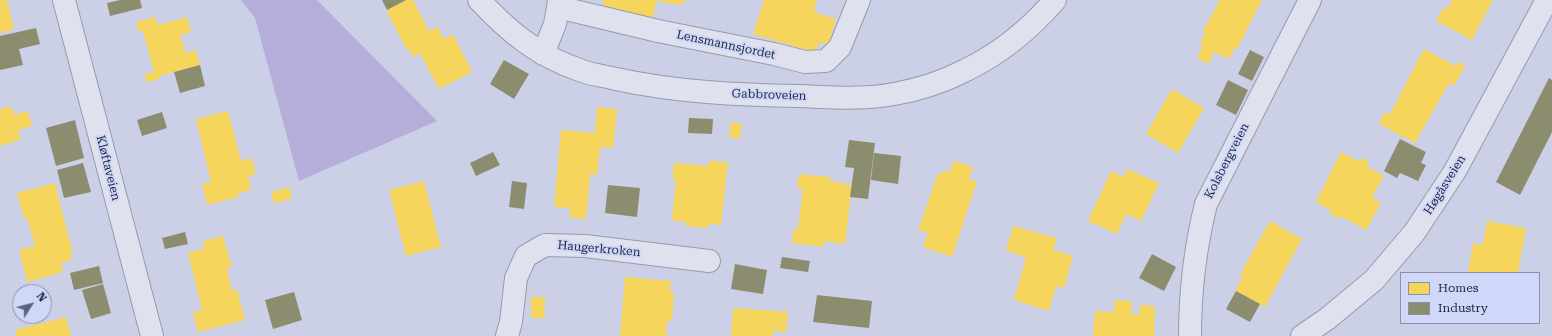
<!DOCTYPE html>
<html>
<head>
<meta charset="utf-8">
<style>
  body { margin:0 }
  #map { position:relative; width:1552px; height:336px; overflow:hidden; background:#ccd0e7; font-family:"Roboto Serif",serif }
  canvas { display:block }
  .legend { position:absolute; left:1400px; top:272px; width:140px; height:52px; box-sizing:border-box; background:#d1d7f9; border:1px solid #8991ad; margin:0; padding:5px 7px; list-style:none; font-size:12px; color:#1c283c }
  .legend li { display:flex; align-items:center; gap:8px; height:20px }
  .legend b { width:20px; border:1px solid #8991ad }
  .north { position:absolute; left:12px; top:284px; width:40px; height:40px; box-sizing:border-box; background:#d1d7f9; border:1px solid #8991ad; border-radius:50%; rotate:54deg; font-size:11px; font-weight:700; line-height:16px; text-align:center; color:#1c283c }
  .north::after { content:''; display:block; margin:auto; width:14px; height:18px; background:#5a6378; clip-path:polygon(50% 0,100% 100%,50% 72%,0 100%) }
</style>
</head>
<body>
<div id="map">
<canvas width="1552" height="336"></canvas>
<ul class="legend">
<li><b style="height:11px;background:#f6d55c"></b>Homes</li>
<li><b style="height:11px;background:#8c8c6e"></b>Industry</li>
</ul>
<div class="north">N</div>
</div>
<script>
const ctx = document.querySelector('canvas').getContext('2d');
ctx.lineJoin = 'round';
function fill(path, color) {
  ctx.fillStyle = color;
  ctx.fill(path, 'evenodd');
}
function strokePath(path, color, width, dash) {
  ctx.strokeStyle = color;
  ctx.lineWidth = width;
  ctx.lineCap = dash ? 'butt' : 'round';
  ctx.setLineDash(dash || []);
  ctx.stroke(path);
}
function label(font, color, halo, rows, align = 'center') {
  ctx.font = font + ' "Roboto Serif",serif';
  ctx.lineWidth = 4;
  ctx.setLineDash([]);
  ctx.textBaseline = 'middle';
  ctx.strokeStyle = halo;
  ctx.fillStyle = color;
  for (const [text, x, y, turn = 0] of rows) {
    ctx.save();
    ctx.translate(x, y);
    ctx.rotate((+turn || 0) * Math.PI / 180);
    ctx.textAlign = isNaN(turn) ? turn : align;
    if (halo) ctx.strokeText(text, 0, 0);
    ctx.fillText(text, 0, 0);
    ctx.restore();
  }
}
const green = new Path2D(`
  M241,0h76l120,121 -138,60 -44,-163z`);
const homes = new Path2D(`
  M0,0h7l7,29 -14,4z
  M406,0h7l16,31 9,-4 6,12 9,-5 19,38 -33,17 -19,-36 -7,4 -4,-8 -2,1 -21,-40z
  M604,0h81l-1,4 -4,-1v2l-24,-4 -3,17 -51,-10z
  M764,0h53l-3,12 22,7 -8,26 -9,-3 -3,11 -63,-19z
  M1220,0h42l-25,49 -2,-1 -6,11 -15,-7 -6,12 -11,-6 6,-12 -3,-2 5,-11 -2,-2z
  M1452,0h41l-21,40 -36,-19 7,-13 4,1z
  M155,17l3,8 29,-8 4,15 -11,3 3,9 2,9 11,-3 4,15 -41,11 1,3 -13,3 -3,-8 10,-2 -11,-41 -4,1 -3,-10z
  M1424,49l32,17 2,-4 7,4 -11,20 -5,-3 -34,60 -36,-19 6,-12 5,2z
  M1172,89l32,19 -26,45 -32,-19z
  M12,107l2,8 14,-4 4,15 -14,4 2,10 -20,6v-37z
  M597,107l20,2 -4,39 -13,-1 -3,28 -7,-1 -4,45 -17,-2 1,-9 -16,-1 7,-77 34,3z
  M228,111l13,50 11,-3 4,16 -8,2 3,14 -13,3 1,4 -32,8 -5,-21 9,-2 -15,-63z
  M731,122l11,2 -3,15 -10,-2z
  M1341,152l17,9 5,-3 5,3v6l16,9 -12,21 9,6 -15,27 -24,-13 -4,1 -7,-3v-4l-15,-9z
  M709,161l19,1 -7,63 -13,-1v4l-22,-2v-4l-14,-2 4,-41h-4l2,-16 34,3z
  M954,161l19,6 -4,12 8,2 -25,76 -29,-10 5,-14 -10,-3 20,-57 4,1 2,-4 6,2z
  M1127,169l32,14 -18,38 -15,-7 -9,20 -29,-13 23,-50 13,6z
  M799,174l31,3v4l22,4 -7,59 -21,-3 -1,6 -31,-4 1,-14h5l5,-40 -6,-1z
  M424,181l17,66 -35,9 -17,-66z
  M55,183l18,71h-3l2,6 -11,3 2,9 -36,10 -8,-32 16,-4 -8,-29 -3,1 -7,-25z
  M289,187l3,12 -18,4 -3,-11z
  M1270,221l32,18 -37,68 -30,-16 8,-15 -3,-2z
  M1487,221l39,7 -8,45h-50l5,-30 10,2z
  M1013,226l44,12 -4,12 20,6 -9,32 -8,-2 -7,25 -35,-11 12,-43 -20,-6z
  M223,236l9,31 -5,1 2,11 3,12 5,-2 8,31 -47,12 -5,-20 9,-2 -14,-57 17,-5 -2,-7z
  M625,277l46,4 -1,11h4l-2,29h-5l-1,15h-46z
  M531,297h14l-1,21h-13z
  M1115,300l17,1 -1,13 8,1 1,-10 15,1 -1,30h-61l2,-25 19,1z
  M733,308l55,4 -2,20 -13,-1v5h-42z
  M66,317l5,19h-54l-2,-6z`);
const industry = new Path2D(`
  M120,0h20l2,8 -32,8 -3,-13z
  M382,0h24l-19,10z
  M36,28l4,16 -21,5 4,16 -23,5v-34z
  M1250,50l14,7 -12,24 -14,-7z
  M504,60l25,14 -15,25 -24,-15z
  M200,65l5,21 -25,7 -6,-21z
  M1549,78l3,2v52l-32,63 -24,-13z
  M1228,80l20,10 -12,25 -20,-10z
  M162,112l5,16 -25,8 -5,-16z
  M689,118l24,1 -1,15 -24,-1z
  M75,120l9,38 -28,8 -10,-38z
  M1400,139l26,13 -5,11 5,2 -8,16 -18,-8 -3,5 -13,-7z
  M849,140l26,3 -7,56 -18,-2 4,-29 -9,-1z
  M493,152l7,13 -24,11 -6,-13z
  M874,153l27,3 -3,28 -27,-4z
  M83,163l8,29 -27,6 -7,-28z
  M512,181l15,2 -3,26 -15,-2z
  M608,185l32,3 -3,29 -32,-4z
  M185,232l3,12 -23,5 -3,-11z
  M1152,254l24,13 -12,24 -25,-13z
  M782,257l28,4 -2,11 -28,-4z
  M735,264l32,6 -4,24 -32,-5z
  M99,266l4,17 -29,7 -4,-17z
  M103,284l8,29 -20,6 -9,-29z
  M1236,291l24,13 -10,18 -24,-13z
  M294,292l8,28 -29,9 -8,-29z
  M817,295l55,6 -3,27 -56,-6z`);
const minor = new Path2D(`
  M64,0l88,336
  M479,0c31,33 59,56 103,71 11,4 23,5 34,8 60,13 122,16 183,17 31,1 64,4 95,-2 23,-4 51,-13 72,-24 35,-17 64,-41 89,-70
  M559,0l-1,7 100,24 116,23 31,8 21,-1 14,-14 19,-47
  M543,54l12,-30 3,-17
  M507,336l4,-14 5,-44 10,-22 19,-11 40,1 124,15
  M1190,336c0,-45 5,-88 16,-132l104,-204
  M1302,336l25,-17 47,-39 40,-47 41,-62 92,-171`);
const streetNames = [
  ["Lensmannsjordet",726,45,12],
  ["Gabbroveien",769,95,2],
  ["Kolsbergveien",1227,161,-63],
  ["Kløftaveien",108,168,76],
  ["Høgåsveien",1445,185,-58],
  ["Haugerkroken",599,249,5]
];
fill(green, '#b5aedb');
fill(homes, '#f6d55c');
fill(industry, '#8c8c6e');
strokePath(minor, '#959aac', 24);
strokePath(minor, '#dfe1ee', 22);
label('12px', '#1c283c', '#d1d7f9', streetNames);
</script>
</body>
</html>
